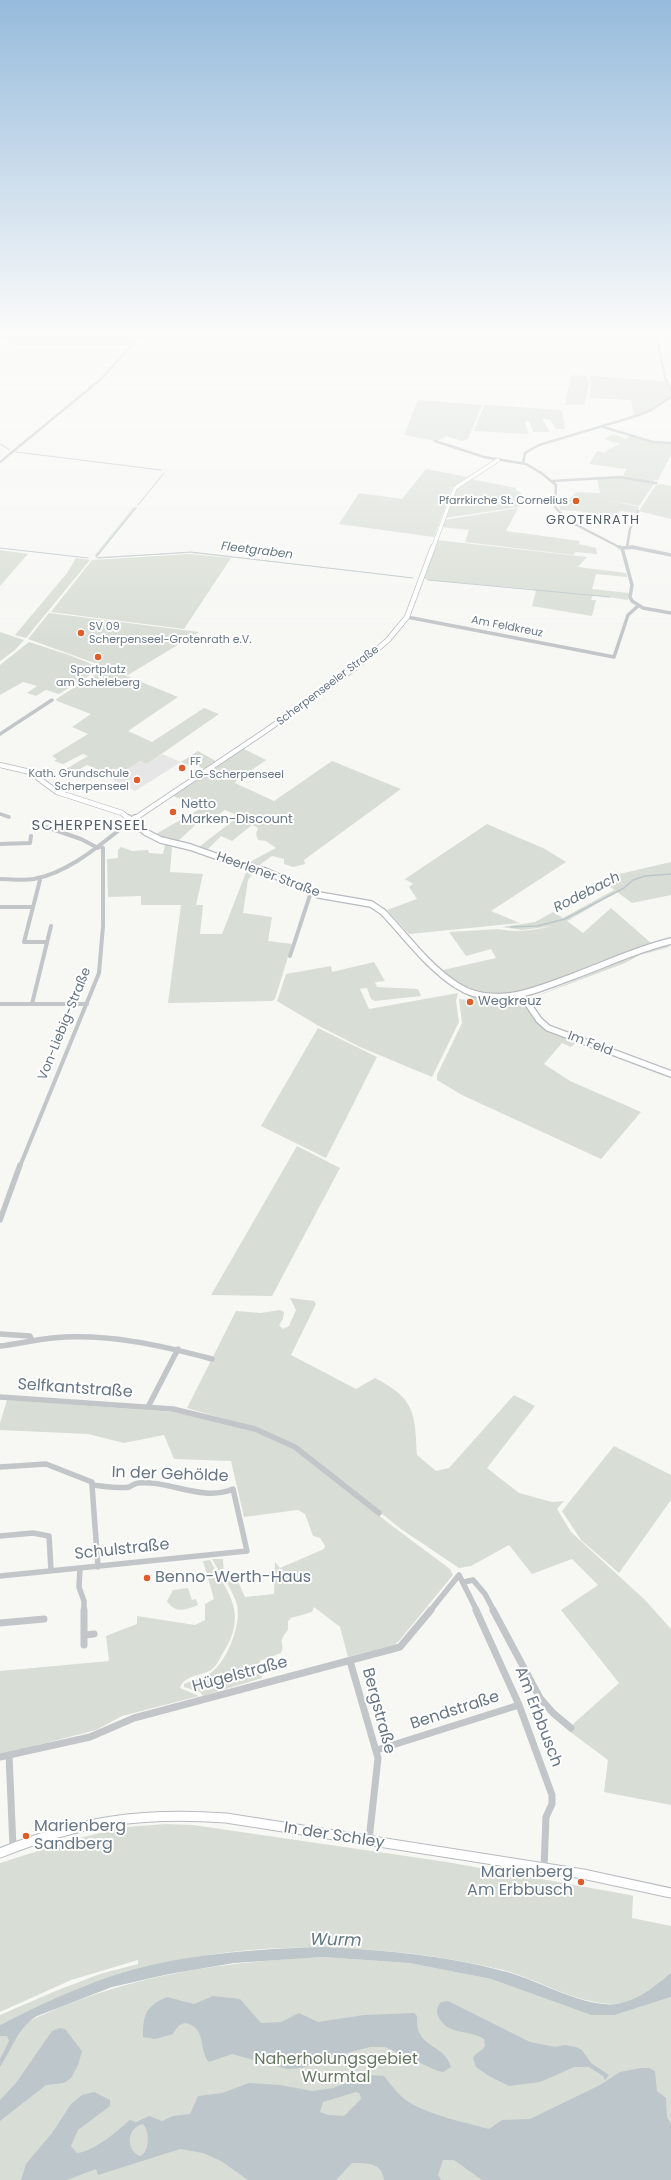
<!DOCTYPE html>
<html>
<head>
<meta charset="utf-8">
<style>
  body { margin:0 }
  canvas { display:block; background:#f7f7f4 }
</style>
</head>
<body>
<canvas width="671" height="2180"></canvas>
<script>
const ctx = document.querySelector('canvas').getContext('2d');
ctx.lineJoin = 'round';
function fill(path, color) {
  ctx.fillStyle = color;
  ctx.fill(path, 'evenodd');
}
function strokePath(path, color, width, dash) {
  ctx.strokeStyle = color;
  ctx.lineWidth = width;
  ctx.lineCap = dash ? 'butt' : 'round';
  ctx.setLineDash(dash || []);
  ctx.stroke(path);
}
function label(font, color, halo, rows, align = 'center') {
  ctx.font = font + ' Poppins,sans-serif';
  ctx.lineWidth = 4;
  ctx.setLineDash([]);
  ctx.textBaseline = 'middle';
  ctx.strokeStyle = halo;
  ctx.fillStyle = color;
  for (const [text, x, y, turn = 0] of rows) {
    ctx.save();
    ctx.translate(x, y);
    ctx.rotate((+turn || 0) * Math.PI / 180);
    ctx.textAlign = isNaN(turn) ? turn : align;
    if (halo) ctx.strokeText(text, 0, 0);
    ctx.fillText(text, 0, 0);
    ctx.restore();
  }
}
const built = new Path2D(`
  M162,754l19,8 -46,29 -23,-12 28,-18 7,3z`);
const green = new Path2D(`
  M0,336h145l-12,9h-117z
  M575,375l11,1c6,9 0,20 -2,29h-19l6,-29z
  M591,376l71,5h3l6,9v6l-23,14 -14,5 -3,-15 -41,-2z
  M418,400l64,5 -14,34 -6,2 -15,-5 -11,5 -32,-6z
  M486,405l76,5 3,19h-9l-6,-10h-8l8,13h-17l-4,-11 -5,1 5,12 -55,-3 10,-25z
  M613,434l12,5 6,-3 23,7 17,1v11l-13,25 -8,1 -27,-5 3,-7 -37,-5 8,-13 8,2 2,-3 13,-6 -16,-5z
  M426,469l41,8 -15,11 -18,49 -95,-13 20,-31 43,6z
  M620,477l34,7 -15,22 -31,-6 31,7 -3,6 -16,-2 -6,14 -15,-2 3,-8 -25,-4 -17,-1 -2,-11c9,1 12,1 18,-7l24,1 -3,-15z
  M470,479l46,9 -1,2 7,3 -4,6 4,1 -3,7 -74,11 10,-29z
  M660,484l11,2v33l-32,-8 17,-26z
  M137,507l-40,50 95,-5 227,26 -229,-25 -94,5 -1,-3 38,-47z
  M518,508l-12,23 74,10 -1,3 17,4 1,6 -22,-2 -1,3 -109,-13 4,-12 -28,-3 3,-7z
  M437,540l150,17 -9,10 48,6 1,4 -31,-3 -4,15 37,4 -1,7 -35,-5 -2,5h5l-4,16 -60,-10 4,-15 -3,-2 -106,-9 -3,-2z
  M0,550l28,4 -28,32z
  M189,554l42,4 -47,71 -133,-17 41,-52z
  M76,558l14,2 -64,78 -11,-3 52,-62z
  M49,613l150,19 -71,43 -100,-36z
  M0,632l24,8 -9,10 -15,11z
  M29,642l40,13 32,13 -42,26 -13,-4 -10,6 -9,-3 10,-7 -14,-4 -23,13v-30z
  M104,669h6l68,28 -50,34 24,11 52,-34 15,6 -72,50 -7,-3 -25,16 -28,-12 -16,9 -7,-4 24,-14 -5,-2 -20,10 -9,-3 3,-2 -5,-3 36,-22 -16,-7 19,-13 -34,-13 -1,-2z
  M242,748l24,12 -30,21 -1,2 39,18 58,-40 69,28 -97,71 1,4 -12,3 -9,-3v-5l-12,-3 -14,10 -12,-2 30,-16 -10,-7 -8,-1 -2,-6 2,-6 -6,-3 -20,16 -11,-5 -13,13 -9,-2 40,-31 -14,-6 -14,10 -8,-2 -25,23 -15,-3 -7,-4 47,-27 -20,-9 -3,1 -9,-4z
  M198,751l16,9 2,2 -12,7 -11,-5 -3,2 -9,-4z
  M487,824l58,25 21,13 -75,49 29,12 -111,11 -22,-24 30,-11 -8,-12 4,-3 -8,-5z
  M165,845l7,2 -2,25 33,2 -7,31h7l-3,29h22l25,-64 7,2 -6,8 -5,33 29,4 -4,24 24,3 -17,55 -3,2 -104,2 13,-98h-40v-9l-33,1 -1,-38 11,-1v-8l3,-3 11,4 16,-1 1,3 14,1z
  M671,862v33l-39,8 -28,-21 11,-7z
  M614,890l3,2 -50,29 16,12 28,-25 40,35 -128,49 -30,3 -19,-3 -12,-5 -19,-17 53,-12 -5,-9 -25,7 -17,-24 49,-3c19,4 36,1 55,-3l-31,4 -20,-3 33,-5 18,-10 10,6z
  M667,945l3,2 -30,8 -15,8 -96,36 93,-38 -94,36 1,-2 109,-43 -9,6z
  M374,962l11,19 -10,1 2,5 41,2 3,7 -46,5 -4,-2 -4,-11 -7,1 9,20 89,-16 -2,8 3,21 -27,55 -72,-30 -43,-22 -40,-24 9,-27 45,-8 1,6z
  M463,993l28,7 32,1 15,21 40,19 -7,6 -9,-4 -18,21 26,17 71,31 -40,47 -139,-64 -25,-15v-5l25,-52 -3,-24 9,1 4,-2z
  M318,1028l59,29 -51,101 -65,-32z
  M297,1146l43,22 -68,128 -61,-1z
  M290,1298l24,3 2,3 -25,51 65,34 19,-11c40,21 40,34 42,77l19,16 13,-3 65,-73 21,11 -48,62 32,25 33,9 12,-1 -7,8 14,23 74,68 26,29v176l-67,-13 4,-32 -39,-29 3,-6 47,-42 -58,-73 37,-25 -26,-26 -40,15 -23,-29 -38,21 -12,2 -58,-39 -97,-77 -49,-24 -68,-20 49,-97 25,2 19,-3 4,2 -1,7 -4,6 4,4 6,-3 7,-16z
  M7,1400l167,12 76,17 45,20 96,76 59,44 3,6 -54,66 -5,4 -46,12 -8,-30 -26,-20 -2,5 -21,6 -3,3v9c-12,14 -2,13 -7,23l-21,8 2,17 -59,18 -3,-4 -16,-5v-3c8,-4 18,-5 25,-10 17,-10 33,-50 28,-69 -4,-16 -17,-31 -25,-46h11l1,15 12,3 9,20 29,-3 1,-32 5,6 44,-19 1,-3 -5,-8 -7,-2 -8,-22 -7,-4 -54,7 -13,-56 -57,-2 -10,-24 -40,8 -36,-9 -88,-4v-7z
  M614,1446l57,29v25l-52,73 -38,-33 -19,-29z
  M210,1560c19,34 38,54 13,93 -4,6 -6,13 -12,17 -10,6 -27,5 -31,18l19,8 -77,20 -26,14 -96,25v-84l109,-10 -3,-25 31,-12v-8l58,9 10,-5v-16l9,-5 -11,-38z
  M188,1588l4,12 4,-1 2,6c-12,5 -23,9 -31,-4l6,-11z
  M166,1824l27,1 254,37 183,33 3,1 -1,22 39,8v47c-18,14 -34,31 -58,31 -39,-1 -73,-24 -110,-34 -71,-17 -144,-24 -217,-22 -104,3 -194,30 -286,77v-10l58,-25 42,-16 38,-10v-4l-67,20 -71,32v-149l79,-25 47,-11z
  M322,1957l87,6 82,16 100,36h24l56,-18v183h-671v-144c104,-57 204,-73 322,-79z`);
const water = new Path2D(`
  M323,1947c61,3 121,8 180,24 33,8 81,37 113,33 24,-4 37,-17 55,-31v24l-56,18h-24l-100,-36 -82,-16 -87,-6 -88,6 -65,11 -57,13 -75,29c-19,11 -25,33 -37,51v-8l9,-18 -2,-5h-7v-11c37,-19 76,-37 115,-50 67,-21 138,-26 208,-28z
  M213,1996l27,3 21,24 20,-1 18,-9 19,9 46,-7 50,-2 3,3c0,5 0,12 2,16 7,16 26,15 32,35l-8,5 -5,-1 -53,-24h-15l-38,10 -31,11 -14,1 -55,-15 -23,8c-10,-10 -3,-33 -20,-38 -9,-3 -12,4 -16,10l-18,5 -12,-2c0,-23 3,-31 24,-40l27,7z
  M448,2001l82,41 25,5 10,-2 11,2 6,3 9,13 18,12 -4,5 -2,-4 -14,-9h-15l-34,15 -31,4 -20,-10 -13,-9 -3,-9c3,-6 9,-6 12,-12l-1,-7c-15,-10 -37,-3 -46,-23 -2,-6 -1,-9 3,-14z
  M60,2028l5,1 17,22 -4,14 -7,13 -7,5 -18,2 -46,36v-21l16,-17 36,-52z
  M641,2068h8l6,3 2,20 9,7 1,19 4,7v56h-189l-28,-20h-11l-5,15 3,5h-57c-2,-18 -18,-17 -32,-17l-16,17h-88l-27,-19 -18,-8 -23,-4 -82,26 -2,-6 -29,11h-46l5,-16 26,-31 19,-29 11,-9 12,-3 16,8v6l-32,24 -7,16 6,7c18,-2 39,-21 53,-33l6,2 13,-6 13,5 11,-5 17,-2 8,-18 24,-3 27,-10 31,2 32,6 21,-3 35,-13 16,1c8,10 15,20 26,27 23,13 53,19 79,26l13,-9 28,-1 70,-34 20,-13zM356,2092l4,2 1,5 -17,17 -16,-1 -8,-3 3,-10zM143,2124c7,7 7,28 -3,32 -15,-6 -13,-29 3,-32z`);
const streamFar1 = new Path2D(`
  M0,444l10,6
  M16,452l145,18
  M138,505l26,-32
  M0,548l88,10
  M97,556l39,-48
  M98,558l93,-6 222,26
  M428,580l182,17`);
const stream = new Path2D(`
  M511,927l26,-1 28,-7 59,-31 9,-8 12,-4 26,-2`);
const streetFar4 = new Path2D(`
  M657,336l8,42 6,11
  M603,427l50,15 18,1
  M435,441l49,16 42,7 15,9
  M0,462l101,-83 29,-32 -1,-11
  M523,463l2,-10 14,-8 97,-29 15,-6 20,-13
  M540,472l16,13 -1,22 12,13 54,28
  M553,481l67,-4 36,6
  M627,547l3,-18 8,-18
  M625,548h10`);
const streetFar3 = new Path2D(`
  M619,547l3,1 10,37 -2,12 2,4 11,7 28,5
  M622,548l10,-1 39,8
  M407,617l207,40 14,-42 10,-9
  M0,734l52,-34
  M0,814l9,3`);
const streetFar2 = new Path2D(`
  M46,827l35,12 17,9
  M0,844l30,-1 1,-7
  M38,878l2,2 -16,62h23
  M0,879c11,0 23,2 34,0 37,-7 69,-37 98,-59
  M0,907h33
  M290,956l21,-64
  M0,1004h87
  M32,1004l19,-78
  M20,1166l79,-193 4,-47v-78l-3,-2`);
const streetFar1 = new Path2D(`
  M0,1220l20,-55
  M0,1334l30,2 2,5
  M0,1346c17,-2 34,-6 52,-8 54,-5 108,7 160,21
  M0,1397l173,12 82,20 40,18 84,66
  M148,1407l30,-58
  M0,1467l46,-3 46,18v3c11,1 27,4 37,2 3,-1 6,-4 9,-4 32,-3 64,19 95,6l14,62 -247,25
  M92,1485l6,82
  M0,1536l33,-3 16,3 2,34
  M80,1568l-1,19 5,14v10
  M464,1582l9,-2 12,14 9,17
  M430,1611l29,-36 18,36`);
const street = new Path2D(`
  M84,1610v35
  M476,1610l43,95 33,90v9l-6,13 -2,51
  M493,1610l47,88 13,15 18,15
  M0,1623l44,-4
  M85,1635l9,-1
  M350,1661l28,97 -9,82
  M377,1750l142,-45
  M9,1755l4,92
  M0,1757l90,-20 44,-19 266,-71 31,-37`);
const secondaryFar3 = new Path2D(`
  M433,548l22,-60 43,-28`);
const secondaryFar2 = new Path2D(`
  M0,765l30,7 27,20 65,21 7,6
  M134,819l130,-87 91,-64 33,-28 19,-23 26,-70`);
const secondaryFar1 = new Path2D(`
  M128,818l19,15 14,7 29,7 51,18 24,6 54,24 52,9 12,8c23,24 44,54 73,73 38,25 80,5 118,-9 32,-12 64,-27 97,-35
  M132,820l3,-2
  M522,995l17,25 9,8 123,46`);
const secondary = new Path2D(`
  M0,1853c79,-32 141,-41 226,-35l357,56 88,19`);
const markers = [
  [576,501,4,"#df5d2b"],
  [81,633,4,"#df5d2b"],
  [98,657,4,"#df5d2b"],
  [182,768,4,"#df5d2b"],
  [137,780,4,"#df5d2b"],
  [173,812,4,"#df5d2b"],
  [470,1002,4,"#df5d2b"],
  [147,1578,4,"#df5d2b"],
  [26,1836,4,"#df5d2b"],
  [581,1882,4,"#df5d2b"]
];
const farPoinames = [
  ["Pfarrkirche St. Cornelius",568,501],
  ["SV 09",89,627,"left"],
  ["Scherpenseel-Grotenrath e.V.",89,640,"left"],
  ["Sportplatz",98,670,"center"],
  ["am Scheleberg",98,683,"center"],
  ["FF",190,762,"left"],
  ["LG-Scherpenseel",190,775,"left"],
  ["Kath. Grundschule",129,774],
  ["Scherpenseel",129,787]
];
const farStreetnames = [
  ["Am Feldkreuz",507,627,11],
  ["Scherpenseeler Straße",328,686,-37]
];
const farWaternames = [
  ["Fleetgraben",257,551,7]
];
const farQuarternames = [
  ["GROTENRATH",593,521]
];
const poiNames = [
  ["Netto",181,805],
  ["Marken-Discount",181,820],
  ["Wegkreuz",478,1002]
];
const streetNames = [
  ["Heerlener Straße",268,875,20],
  ["Von-Liebig-Straße",65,1024,-68],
  ["Im Feld",590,1044,21]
];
const waterNames = [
  ["Rodebach",587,893,-27]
];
const quarterNames = [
  ["SCHERPENSEEL",90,826]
];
const nearStreetnames = [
  ["Selfkantstraße",75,1389,4],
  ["In der Gehölde",170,1475,2],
  ["Schulstraße",122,1550,-6],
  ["Hügelstraße",240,1675,-15],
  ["Bergstraße",378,1711,75],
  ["Bendstraße",455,1711,-18],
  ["Am Erbbusch",538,1717,69],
  ["In der Schley",334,1836,9]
];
const nearPoinames = [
  ["Benno-Werth-Haus",155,1578],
  ["Marienberg",34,1827],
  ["Sandberg",34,1845],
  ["Marienberg",573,1873,"right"],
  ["Am Erbbusch",573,1891,"right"]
];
const nearParknames = [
  ["Naherholungsgebiet",336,2060],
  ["Wurmtal",336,2078]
];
const nearWaternames = [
  ["Wurm",336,1941,1]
];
fill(built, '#e5e6e5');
fill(green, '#d8ded5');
fill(water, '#bcc6cb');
strokePath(streamFar1, '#bcc6cb', 1);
strokePath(stream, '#bcc6cb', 1.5);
strokePath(secondaryFar3, '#b7bbc0', 4.5);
strokePath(secondaryFar2, '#b7bbc0', 6);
strokePath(secondaryFar1, '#b7bbc0', 8);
strokePath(secondary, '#b7bbc0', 11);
strokePath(streetFar4, '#c2c6c9', 2.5);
strokePath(streetFar3, '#c2c6c9', 3.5);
strokePath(streetFar2, '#c2c6c9', 4);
strokePath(streetFar1, '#c2c6c9', 5.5);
strokePath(street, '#c2c6c9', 7);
strokePath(secondaryFar3, '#fff', 3.5);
strokePath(secondaryFar2, '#fff', 4.5);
strokePath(secondaryFar1, '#fff', 5.5);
strokePath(secondary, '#fff', 9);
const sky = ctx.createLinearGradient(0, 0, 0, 641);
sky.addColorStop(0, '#96bbdc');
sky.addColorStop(0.52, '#fbfbfa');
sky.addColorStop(1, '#fbfbfa00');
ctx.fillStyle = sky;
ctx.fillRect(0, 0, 671, 641);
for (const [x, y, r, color] of markers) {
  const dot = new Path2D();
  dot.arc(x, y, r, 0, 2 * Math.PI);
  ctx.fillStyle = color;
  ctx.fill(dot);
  strokePath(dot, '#fff', 1.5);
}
label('11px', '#677684', '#fff', farPoinames, 'right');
label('11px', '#677684', '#fff', farStreetnames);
label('italic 12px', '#637780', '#fff', farWaternames);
ctx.letterSpacing = '1px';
label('13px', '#545f6a', '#fff', farQuarternames);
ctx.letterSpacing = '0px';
label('13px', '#677684', '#fff', poiNames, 'left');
label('13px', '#677684', '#fff', streetNames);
label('italic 14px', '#637780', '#fff', waterNames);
ctx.letterSpacing = '1px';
label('15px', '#545f6a', '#fff', quarterNames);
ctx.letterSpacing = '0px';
label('16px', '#677684', '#fff', nearStreetnames);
label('16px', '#677684', '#fff', nearPoinames, 'left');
label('16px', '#657761', '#fff', nearParknames);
label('italic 17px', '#637780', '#fff', nearWaternames);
</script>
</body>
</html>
